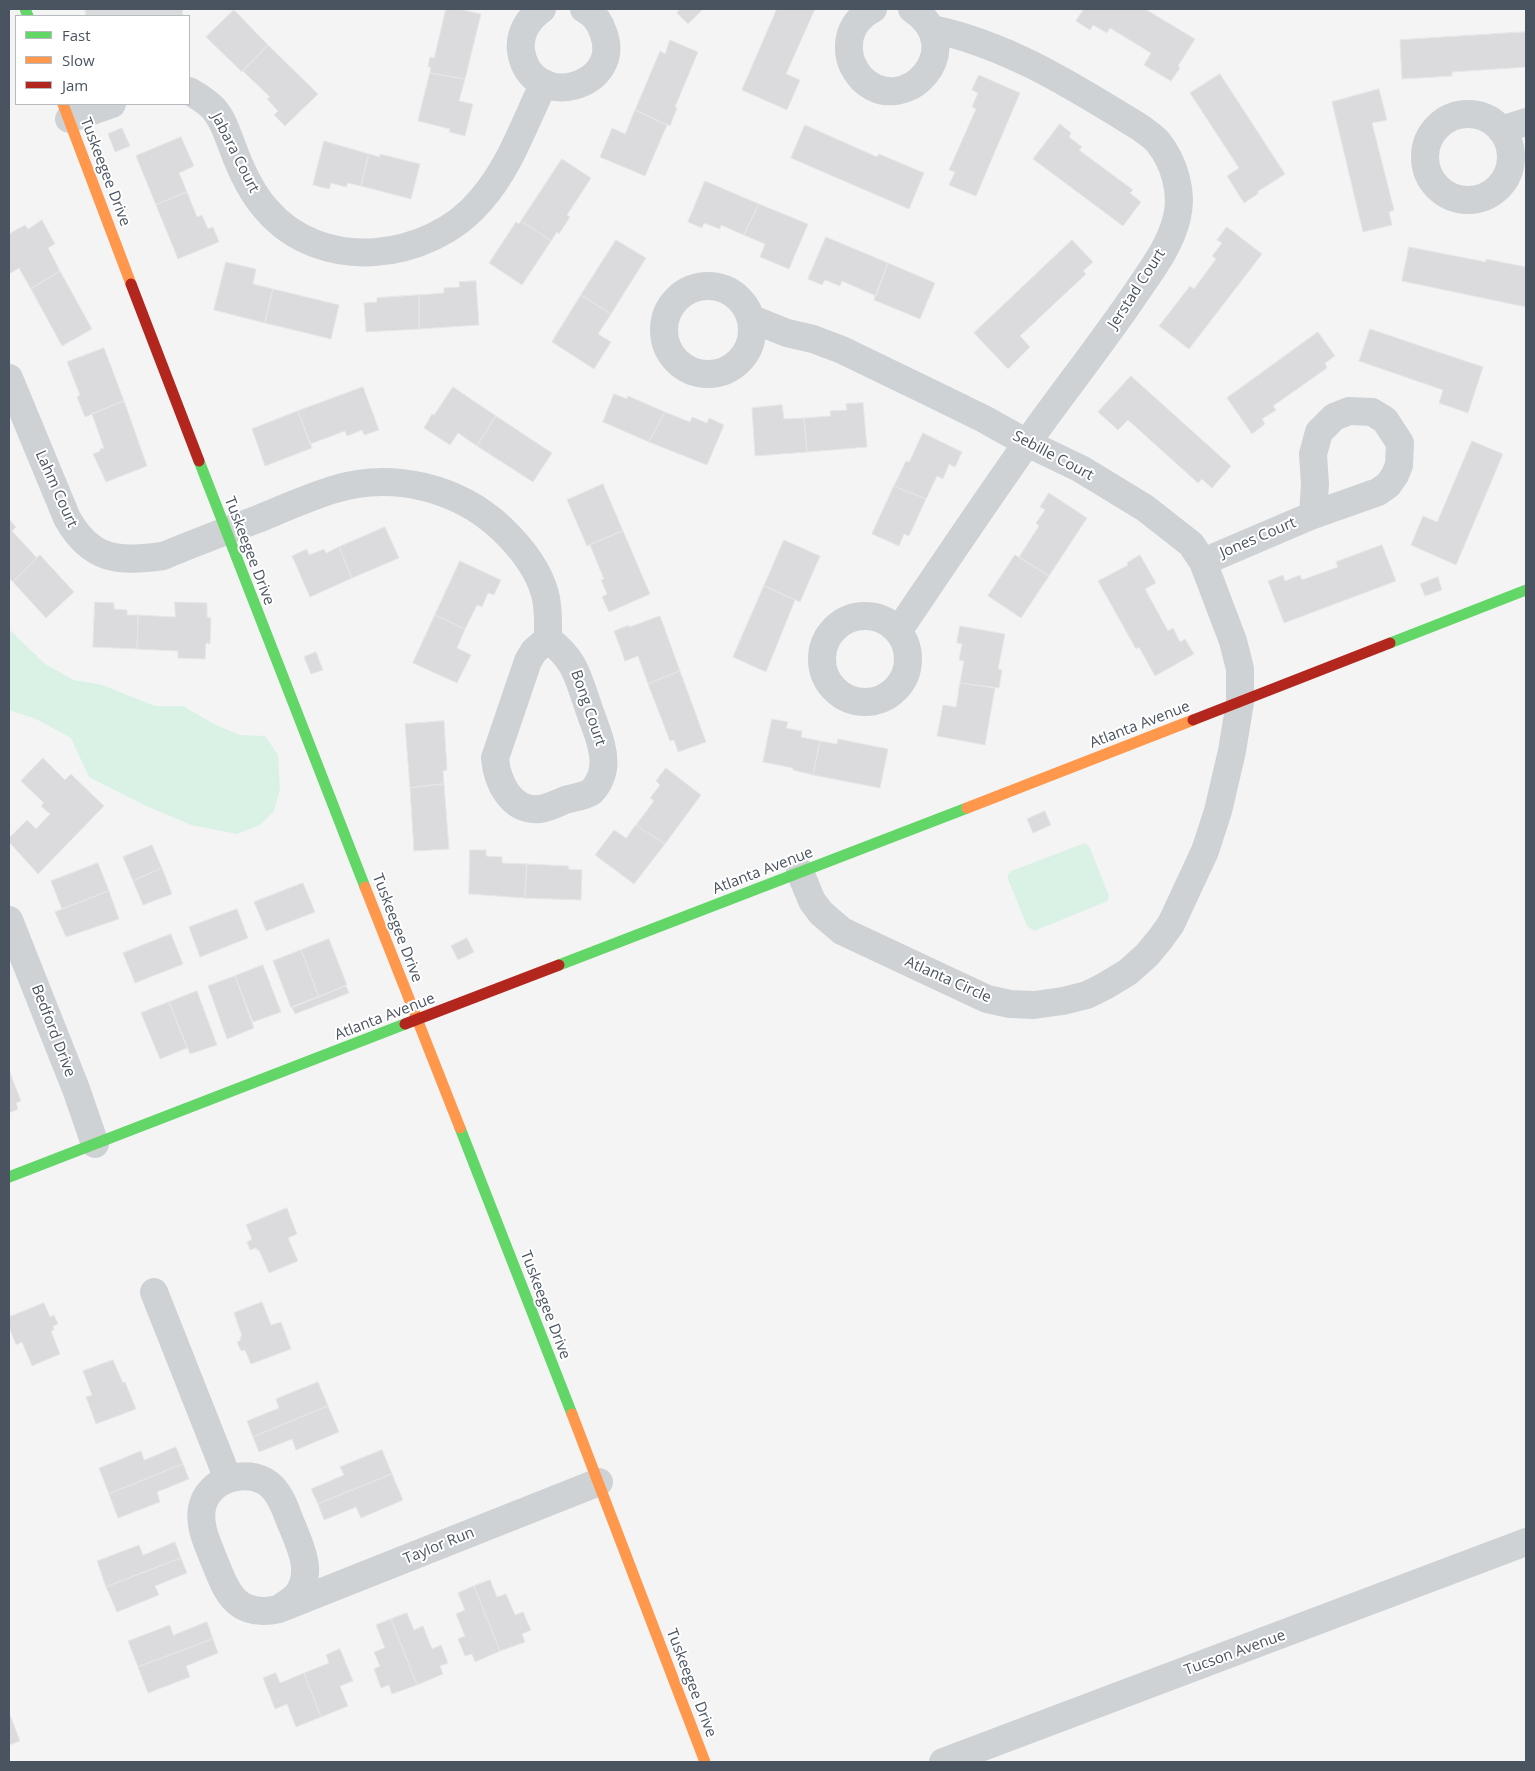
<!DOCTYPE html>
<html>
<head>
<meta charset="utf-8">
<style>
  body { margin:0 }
  #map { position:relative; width:1535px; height:1771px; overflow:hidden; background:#f4f4f4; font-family:"Open Sans",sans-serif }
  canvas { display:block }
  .frame { position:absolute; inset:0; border:10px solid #4a5461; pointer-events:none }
  .legend { position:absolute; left:15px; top:15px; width:175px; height:90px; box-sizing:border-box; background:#fff; border:1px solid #b7bbc0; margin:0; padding:6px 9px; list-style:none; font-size:15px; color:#4a5461 }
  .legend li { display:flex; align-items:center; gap:10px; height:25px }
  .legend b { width:25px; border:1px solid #b7bbc0 }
</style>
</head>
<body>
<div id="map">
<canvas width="1535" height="1771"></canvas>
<div class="frame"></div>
<ul class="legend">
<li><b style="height:6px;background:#63d668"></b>Fast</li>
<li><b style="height:6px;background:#ff974d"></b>Slow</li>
<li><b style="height:6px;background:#b3261e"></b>Jam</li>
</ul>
</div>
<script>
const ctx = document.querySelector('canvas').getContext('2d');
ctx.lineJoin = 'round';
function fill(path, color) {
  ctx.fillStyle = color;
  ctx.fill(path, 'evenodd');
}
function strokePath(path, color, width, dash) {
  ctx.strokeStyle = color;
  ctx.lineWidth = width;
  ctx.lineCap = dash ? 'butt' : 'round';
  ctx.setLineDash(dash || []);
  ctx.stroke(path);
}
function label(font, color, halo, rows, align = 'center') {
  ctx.font = font + ' "Open Sans",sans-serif';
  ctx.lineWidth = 4;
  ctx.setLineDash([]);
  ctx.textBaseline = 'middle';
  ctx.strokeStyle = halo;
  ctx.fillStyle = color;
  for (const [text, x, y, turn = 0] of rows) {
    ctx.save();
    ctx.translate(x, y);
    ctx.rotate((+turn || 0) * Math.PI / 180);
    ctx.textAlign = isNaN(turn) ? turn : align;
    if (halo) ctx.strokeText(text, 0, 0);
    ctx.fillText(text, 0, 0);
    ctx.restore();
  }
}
const green = new Path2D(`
  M9,629l36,35 29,16 28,5 53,21h28l29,17 28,12 25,1 13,19 2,34 -6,22 -14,14 -23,9 -46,-9 -47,-20 -55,-28 -18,-39 -35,-19 -27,-9z
  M1085,843l5,5 19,48 -1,5 -74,30 -7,-5 -19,-47v-4l3,-4z`);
const building = new Path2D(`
  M85,9h97l1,7h-97z
  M446,9h13l22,5 -16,65 -35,-6 1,-6h-3l2,-10 4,1z
  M680,9h23l-15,15 -11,-11z
  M777,9h38l-29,65 14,6 -13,30 -45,-20z
  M1084,9h61l50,30 -17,27 2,2 -9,13 -27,-16 7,-12 -41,-25 -3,5 -14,-8 -3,5 -14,-9z
  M234,10l34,35 -26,27 -36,-35z
  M1526,32v35l-74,5v4l-50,3 -2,-39z
  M670,40l28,12 -23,55 2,1 -7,18 -35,-16 25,-59 5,3z
  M268,45l50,49 -33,32 -11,-11 4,-4 -11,-12 3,-2 -27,-26z
  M430,73l35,6 -6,22 14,3 -8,32 -16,-4 1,-3 -32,-8z
  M1220,74l65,100 -28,18 2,1 -15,10 -17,-27 12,-8 -49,-75z
  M979,75l41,18 -44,103 -27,-11 6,-13 -6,-2 27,-61 -4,-2 6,-14 -6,-3z
  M1379,89l8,31 -15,3 22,87 -5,2 3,13 -29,7 -31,-130z
  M635,110l32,15 -22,51 -45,-19 12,-29 13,6z
  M1060,124l11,9 -2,4 13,10 -3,3 54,40 -3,3 11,9 -18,24 -90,-67z
  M805,125l72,32 2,-3 45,19 -15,36 -118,-51z
  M122,128l8,18 -15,6 -7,-18z
  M181,137l13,29 -15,7 8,19 -31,13 -20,-49z
  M324,141l45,13 -8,32 -13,-3 -2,4 -15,-4 -2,6 -16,-4z
  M369,154l11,3v-3l40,10 -9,35 -50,-13z
  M562,159l29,19 -24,37 3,2 -11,17 -2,-2 -6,9 -30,-20z
  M705,181l54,23 -15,31 -23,-10 -1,4 -16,-6 -2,5 -14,-6z
  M187,192l10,25 5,-2 6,14 5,-2 6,15 -41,17 -22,-54z
  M759,204l49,20 -19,45 -29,-12 5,-13 -21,-9z
  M42,220l13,24 -7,4 12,23 -29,18 -12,-21 -10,6v-40l16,-9 3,4z
  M521,221l30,20 -29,44 -33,-22 27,-41 3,2z
  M1227,227l35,27 -73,95 -30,-23 31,-40 4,3 22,-30 -4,-3 10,-13 -5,-3z
  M826,237l62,26 -12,33 -34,-15 -2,5 -15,-6 -3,5 -14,-6z
  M616,240l30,18 -35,56 -30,-19z
  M1072,240l21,22 -10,9 3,3 -66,62 10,11 -22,22 -34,-36z
  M1409,247l77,15v-3l40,8v40l-124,-26z
  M226,262l30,7 -3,15 20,5 -8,34 -51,-13z
  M888,263l47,20 -15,36 -46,-19z
  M60,271l32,58 -30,17 -31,-57z
  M476,281l3,44 -60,4v-34l25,-2v-5l16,-1 -1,-5z
  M273,289l66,16 -8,34 -66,-16z
  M419,295v34l-53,3 -2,-29 13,-1v-4z
  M581,295l30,19 -13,20 13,8 -17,27 -42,-27z
  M1370,329l113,38 -15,46 -29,-10 4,-13 -84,-29z
  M1318,332l17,24 -10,7 2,5 -54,38 3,4 -14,9 3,5 -13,10 -25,-36z
  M104,348l20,53 -39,16 -8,-20 3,-2 -13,-33z
  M1131,376l100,90 -19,22 -10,-9 -4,4 -70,-63 -10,10 -20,-18z
  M363,387l16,43 -15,5 -2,-5 -15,6 -2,-5 -35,13 -12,-33z
  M453,387l43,29 -19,30 -19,-13 -8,12 -26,-17 8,-14 2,1z
  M614,394l13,5 1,-3 37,16 -16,30 -46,-20z
  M124,401l23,65 -41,16 -13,-28 7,-3v-2l4,-1 -12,-34z
  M863,403l4,44 -60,5 -3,-34 27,-2 -1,-5 17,-1 -1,-6z
  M782,405l2,14 20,-1 3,34 -52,4 -3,-48z
  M298,411l14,37 -47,18 -13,-37z
  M665,412l25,10 2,-5 15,6 2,-5 15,7 -17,40 -58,-23z
  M496,416l56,37 -19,29 -56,-36z
  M923,433l39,19 -7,15 -6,-3 -6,15 -6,-3 -11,23 -32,-13 12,-25 3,1z
  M1472,441l31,13 -47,111 -45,-20 12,-29 14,6z
  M603,484l20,47 -36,15 -20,-46z
  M894,486l32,13 -17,37 -5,-2 -5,12 -27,-12z
  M1049,493l38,25 -38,58 -30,-19 20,-31 -3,-3 9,-13 -5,-3z
  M9,519l7,8 -4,4 25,27 -24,24 -4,-4z
  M385,527l14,31 -47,20 -13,-31z
  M623,531l27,63 -41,18 -7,-15 5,-3 -6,-14 3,-1 -14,-34z
  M784,540l36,16 -20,46 -36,-16z
  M1382,545l14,36 -112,42 -16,-42 15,-6 2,6 15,-6 2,5 36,-13 -2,-5z
  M339,547l13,31 -42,19 -18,-41 15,-7 2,6 15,-6 2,4z
  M40,555l34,37 -28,26 -33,-36z
  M1015,555l34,21 -28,42 -33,-22z
  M1140,555l16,28 -11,6 23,42 5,-3 7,14 5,-3 9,15 -39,22 -16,-29 -3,2 -38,-68 30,-16 -1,-2z
  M460,561l41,19 -7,15 -6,-2 -6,14 -5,-2 -12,24 -30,-14z
  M1438,577l4,13 -17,6 -5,-12z
  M764,586l31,14 -29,72 -33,-15z
  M95,602l19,1v6l13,1v5h11l-1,34 -44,-2z
  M175,602l32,1v14l4,1 -1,26 -4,-1 -1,16 -27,-1v-7l-41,-2 1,-34 37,2z
  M435,615l30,14 -8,19 14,7 -14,28 -44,-20z
  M660,616l20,55 -32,13 -10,-28 -13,5 -11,-30 15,-6v2z
  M960,626l45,8 -7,35 4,1 -3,18 -39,-5 4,-22 -5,-1 3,-16 -5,-1z
  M316,652l7,18 -12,4 -7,-17z
  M680,671l26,71 -28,10 -4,-12 -4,1 -22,-57z
  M960,683l35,5 -10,57 -48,-9 6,-31 13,2z
  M772,719l16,3 -2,6 16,3 -1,6 19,4 -7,34 -20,-5v-2l-30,-6z
  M444,721l3,49 -4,1 1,13 -34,4 -5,-64z
  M838,739l50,10 -8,39 -67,-13 7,-34 17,3z
  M43,758l22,22 6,-6 33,32 -66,68 -29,-32v-4l18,-18 9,9 14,-15 -9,-8 3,-3 -23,-22z
  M666,768l35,27 -36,49 -29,-19 18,-24 -4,-3 10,-13 -4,-4z
  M444,784l5,65 -35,2 -4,-63z
  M1045,811l6,14 -18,8 -6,-14z
  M636,825l29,19 -31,40 -39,-29 19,-25 12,8z
  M152,845l10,23 -29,13 -10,-24z
  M470,850h16v6l16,1v6l25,1 -2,34 -56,-4z
  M98,863l11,28 -47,18 -11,-28z
  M527,864l42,2 -1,3 14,1 -1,30 -56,-2z
  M162,868l10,26 -29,11 -10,-24z
  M303,883l12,29 -49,19 -12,-29z
  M109,891l10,28 -53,18 -11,-25z
  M237,909l11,29 -48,19 -11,-30z
  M171,934l12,30 -48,19 -12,-30z
  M467,938l7,14 -16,8 -7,-14z
  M329,939l18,46 -28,12 -18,-47z
  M301,950l18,47 -28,11 -18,-47z
  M263,965l18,47 -28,10 -18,-46z
  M235,976l19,52 -27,11 -19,-53z
  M346,986l3,7 -54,21 -3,-7z
  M197,991l20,54 -27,9 -21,-52z
  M169,1002l18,46 -27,11 -19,-46z
  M9,1070l12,31 -5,2 2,6 -9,4z
  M287,1208l10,26 -9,4 10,23 -29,12 -10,-23h-2l-1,-2 -6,2 -3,-8 5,-3 -6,-14z
  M262,1302l9,23 10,-3 10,27 -40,15 -6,-14 -4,1 -4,-9 4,-2 -1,-3 2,-1 -8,-23z
  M44,1303l6,14 4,-2 4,9 -5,2 1,4 -3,1 9,23 -28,12 -10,-24 -6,3 -7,-18v-10z
  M113,1360l10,23 2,-1 11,27 -40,15 -10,-27 6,-2 -9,-24z
  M318,1382l10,24 -75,31 -6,-16 32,-13 -3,-9z
  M328,1406l11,26 -43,18 -4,-11 -33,13 -6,-15z
  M176,1447l7,17 -74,30 -10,-26 42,-17 3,9z
  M382,1450l10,24 -74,30 -7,-15 33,-14 -4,-8z
  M183,1464l6,15 -32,13 3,10 -42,16 -9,-24z
  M392,1474l11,26 -42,18 -5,-11 -32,13 -6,-16z
  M175,1542l6,16 -75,29 -9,-26 42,-16 4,10z
  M181,1558l6,15 -32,13 4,9 -42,17 -11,-25z
  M490,1580l7,17 9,-3 9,21 8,-3 8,18 -9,4 3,8 -25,9 -26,-65z
  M474,1586l26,65 -25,11 -3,-8 -7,2 -7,-17 7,-3 -9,-22 9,-4 -7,-17z
  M407,1613l7,17 9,-4 9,23 9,-4 7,18 -8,3 3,8 -26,11 -26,-66z
  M391,1619l26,66 -25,9 -3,-9 -8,3 -7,-19 6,-3 -6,-14 11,-4 -9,-23z
  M207,1622l6,17 -75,28 -10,-26 42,-16 3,10z
  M213,1639l5,14 -32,13 4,11 -42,16 -10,-26z
  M340,1649l13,32 -13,5 8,20 -27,11 -17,-44 25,-10 -3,-8z
  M276,1673l4,10 24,-10 17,44 -25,10 -9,-23 -12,5 -12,-31z
  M9,1715h1l10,26 -11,4z`);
const street = new Path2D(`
  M542,9c-14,10 -23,24 -21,42 10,63 104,36 82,-19 -3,-10 -9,-18 -19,-23
  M873,9c-15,8 -25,22 -24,40 0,12 5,21 13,30 43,41 109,-31 50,-70
  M189,91c9,5 17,10 24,17 10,11 14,25 19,38 8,22 18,45 34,63 55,65 163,53 215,-9 29,-33 44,-78 63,-117
  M1425 157a43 43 0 1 1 86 0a43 43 0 1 1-86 0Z
  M69,119l43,-15
  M1501,130l25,-8
  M664 330a44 44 0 1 1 88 0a44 44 0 1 1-88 0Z
  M752,319l35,14 26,6 29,11 91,44 51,25 43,24 54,26 64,39 46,36 12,18 30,79 7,28v33l-8,49 -14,60 -13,40 -34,73 -10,14 -14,17 -19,17 -23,14 -18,9 -24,6 -29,4 -24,-1 -23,-5 -145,-68 -21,-18 -9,-12 -12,-29
  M9,378l58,140c24,43 51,44 96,38 31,-13 63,-25 95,-37 24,-10 49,-21 74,-29 59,-19 125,-3 169,38 19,18 37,40 44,66 4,14 3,30 3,45
  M1349,411l23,1 13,8 15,23 -1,22 -4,10 -7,10 -10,7 -65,23 2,-31 -2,-30 6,-22 15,-15z
  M1203,562l110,-47
  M822 659a43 43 0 1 1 86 0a43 43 0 1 1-86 0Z
  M899,630c42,-62 84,-125 128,-187 36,-51 76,-101 111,-153 15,-22 33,-46 39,-73 6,-25 -3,-55 -19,-75 -4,-5 -12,-10 -17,-14 -67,-41 -132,-83 -209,-99
  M548,639c28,22 29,36 40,67 6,19 18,42 15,63 -1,7 -6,18 -12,23 -6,4 -18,6 -26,8 -7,3 -17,8 -25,9 -29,3 -43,-27 -45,-51l33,-97 6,-10z
  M9,920l67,169 19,55
  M154,1292l74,187
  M279,1609c5,-4 14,-9 18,-14 19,-24 0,-55 -9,-79 -4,-11 -9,-24 -19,-32 -23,-17 -61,-5 -67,24 -3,17 4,32 10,47 14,35 22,64 67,54l320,-127
  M943,1762l583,-220`);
const fast = new Path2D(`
  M25,9l3,7
  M199,461l166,426
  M1390,643l136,-53
  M559,965l408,-157
  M460,1128l112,286
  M9,1177l396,-153`);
const slow = new Path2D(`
  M63,104l68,180
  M967,808l226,-88
  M365,887l95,241
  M572,1414l133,348`);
const jam = new Path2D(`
  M131,284l68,177
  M1193,720l197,-77
  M405,1024l154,-59`);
const streetNames = [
  ["Jabara Court",235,153,63],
  ["Tuskeegee Drive",105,172,69],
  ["Jerstad Court",1137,289,-57],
  ["Sebille Court",1053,456,28],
  ["Lahm Court",56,489,66],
  ["Jones Court",1258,538,-23],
  ["Tuskeegee Drive",249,551,69],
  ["Bong Court",588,708,71],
  ["Atlanta Avenue",1140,725,-21],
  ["Atlanta Avenue",763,871,-21],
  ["Tuskeegee Drive",397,928,69],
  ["Atlanta Circle",948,980,24],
  ["Atlanta Avenue",385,1017,-21],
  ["Bedford Drive",53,1031,69],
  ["Tuskeegee Drive",545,1305,69],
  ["Taylor Run",439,1546,-22],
  ["Tucson Avenue",1235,1653,-20],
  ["Tuskeegee Drive",691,1683,69]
];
fill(green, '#d9f2e5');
fill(building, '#dbdbdd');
strokePath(building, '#e5e6e7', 1);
strokePath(street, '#cfd2d5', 28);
strokePath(fast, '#63d668', 11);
strokePath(slow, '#ff974d', 11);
strokePath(jam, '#b3261e', 11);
label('15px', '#4a5461', '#fff', streetNames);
</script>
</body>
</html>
